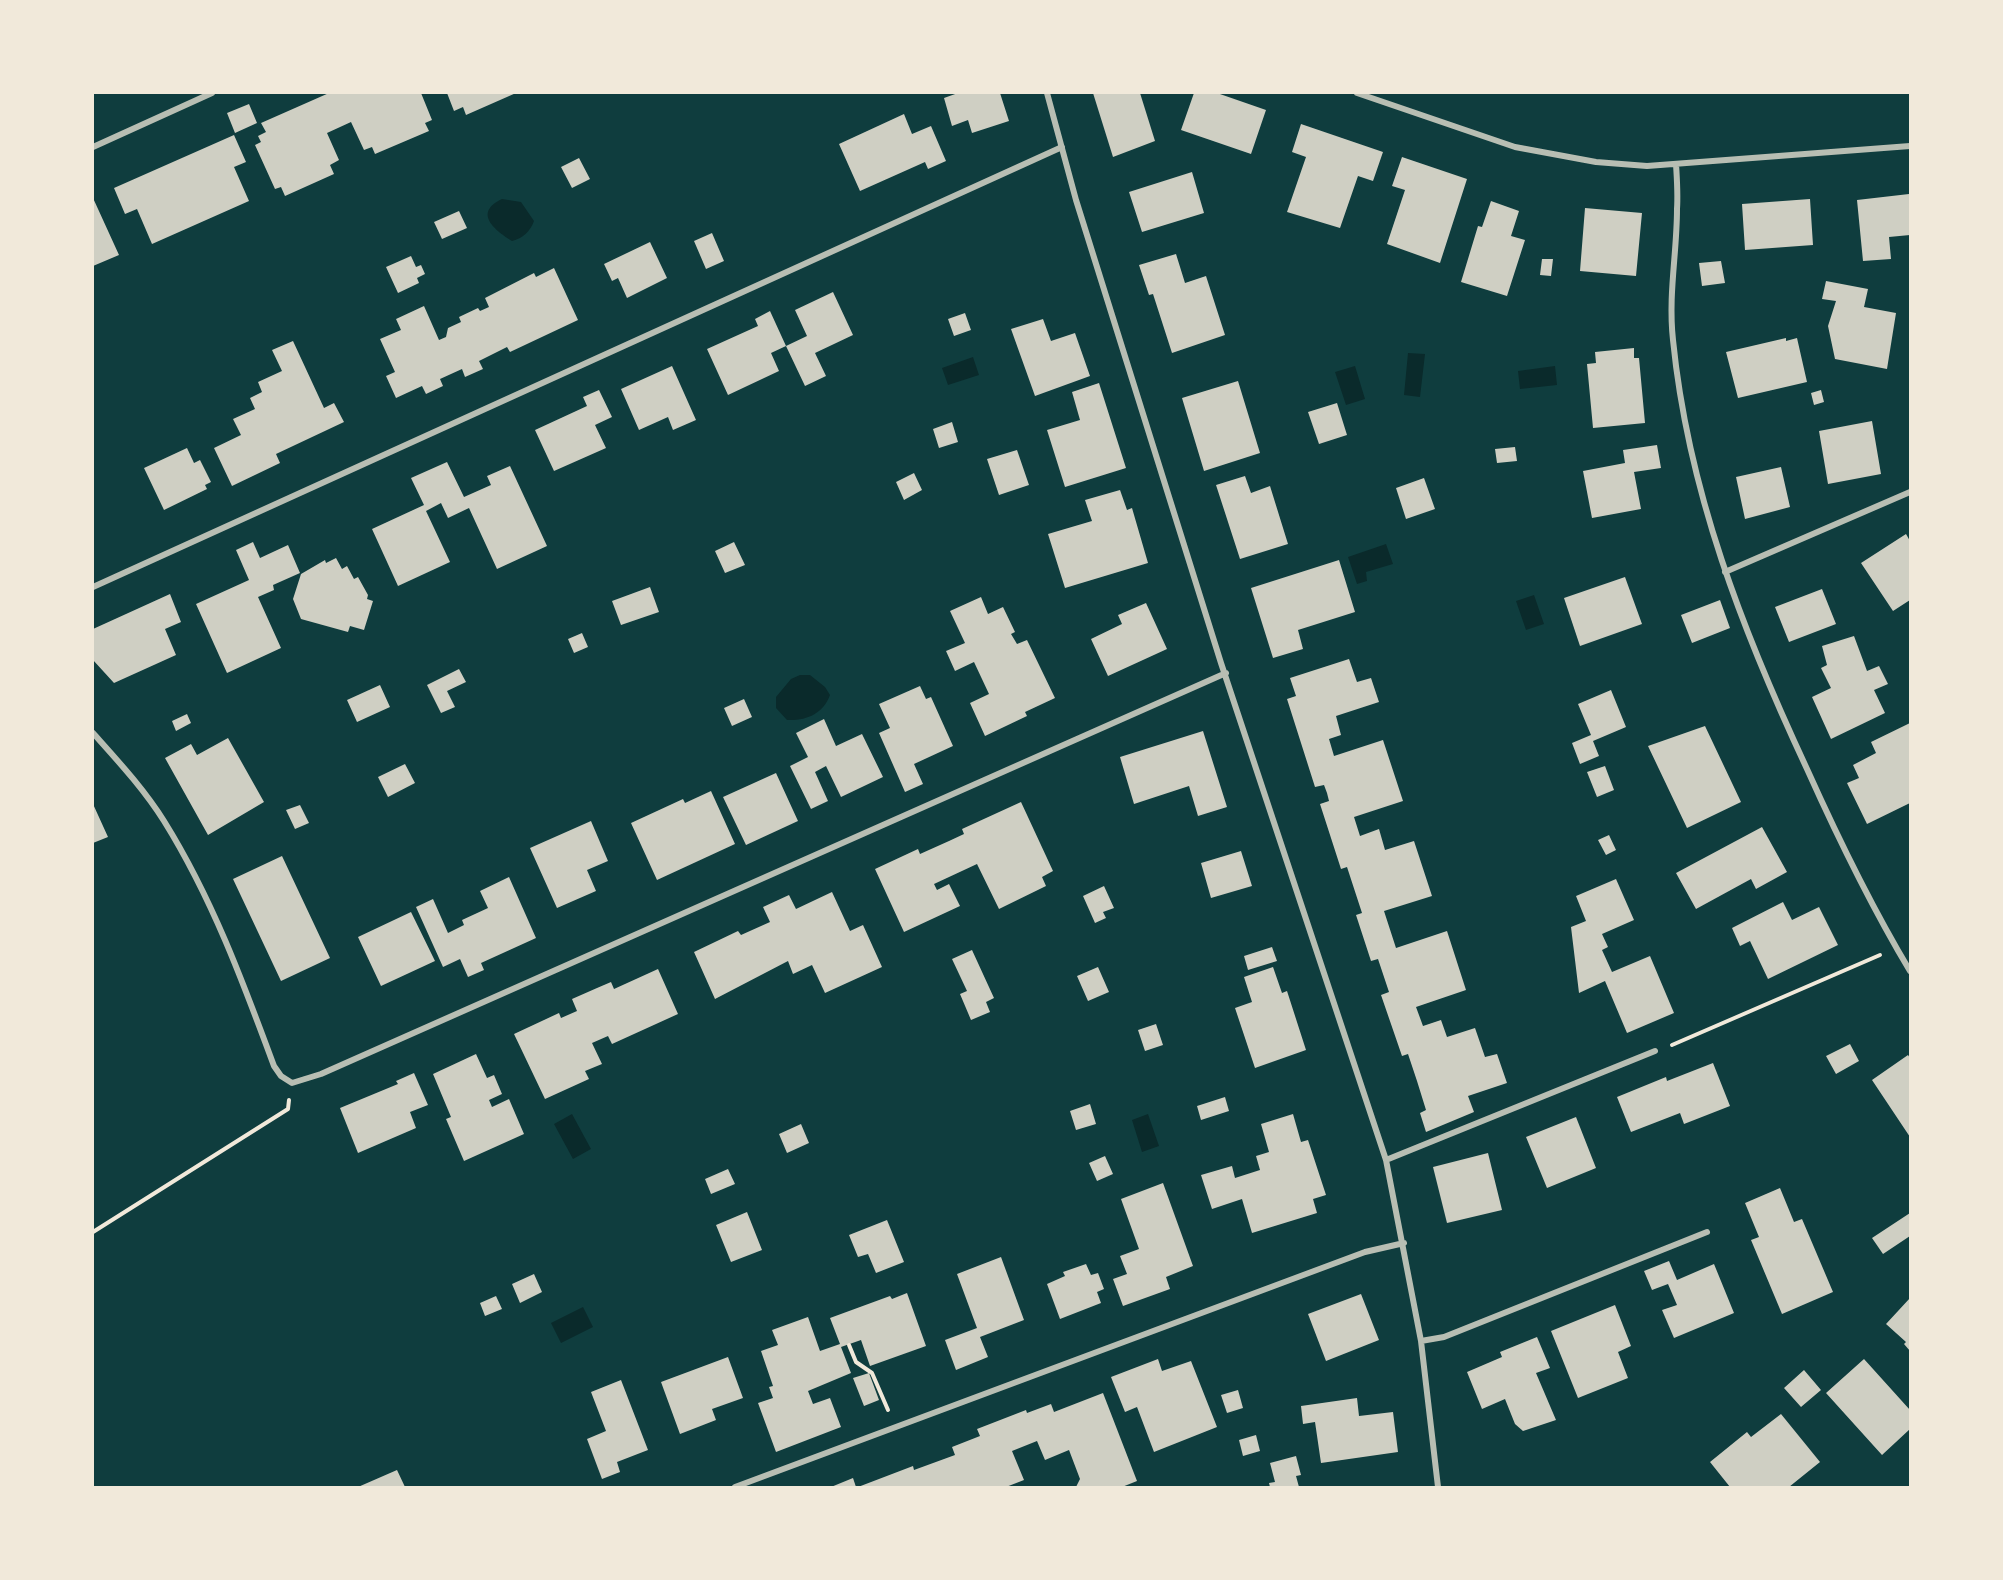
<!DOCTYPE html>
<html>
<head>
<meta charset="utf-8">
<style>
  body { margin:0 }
  #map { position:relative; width:2003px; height:1580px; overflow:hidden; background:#0f3d3e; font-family:Georgia,serif }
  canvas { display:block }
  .frame { position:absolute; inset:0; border:94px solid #f1e9da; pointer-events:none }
</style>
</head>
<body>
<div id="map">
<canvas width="2003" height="1580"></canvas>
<div class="frame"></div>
</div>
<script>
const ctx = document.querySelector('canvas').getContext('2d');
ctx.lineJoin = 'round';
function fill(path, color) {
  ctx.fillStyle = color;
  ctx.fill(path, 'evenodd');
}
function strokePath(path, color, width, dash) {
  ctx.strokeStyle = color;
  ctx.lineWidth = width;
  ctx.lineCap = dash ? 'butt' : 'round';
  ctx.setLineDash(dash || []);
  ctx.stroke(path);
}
const water = new Path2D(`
  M502,199l19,3 13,19c-4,11 -11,17 -22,20 -16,-10 -40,-28 -10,-42z
  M1408,353l17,1 -5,43 -16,-2z
  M973,357l6,18 -31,10 -6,-17z
  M1355,366l10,33 -19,6 -11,-33z
  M1555,366l2,19 -37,4 -2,-18z
  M1386,544l7,20 -27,8 1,9 -10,3 -9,-27z
  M1534,595l10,29 -18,6 -10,-29z
  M800,675h10l15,12 5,8c-7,19 -24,26 -43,25l-11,-12v-11l15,-18z
  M572,1114l19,35 -18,10 -19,-35z
  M1148,1114l11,32 -17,6 -10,-32z
  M583,1307l10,20 -32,16 -10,-20z`);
const building = new Path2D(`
  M329,93h92l11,27 -7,3 4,8 -54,23 -3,-7 -8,3 -13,-28 -24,11 12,27 -9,5 4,9 -49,22 -4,-9 -6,2 -20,-44 6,-3 -3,-6 8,-4 -5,-9z
  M447,93h69l-50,22 -3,-8 -9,4z
  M958,93h42l9,28 -37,12 -4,-13 -16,6 -8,-28z
  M1093,93h47l15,48 -42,16z
  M1194,93h23l49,17 -15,44 -70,-24z
  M249,104l8,19 -22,10 -8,-20z
  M904,114l8,20 19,-8 15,35 -18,8 -3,-7 -65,29 -21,-47z
  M1301,124l82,28 -10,29 -15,-5 -18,52 -53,-16 19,-55 -14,-5z
  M234,135l12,27 -12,5 15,34 -97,43 -15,-35 -12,5 -11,-26z
  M1402,157l65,22 -27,84 -53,-19 18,-54 -13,-4z
  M579,158l11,21 -18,9 -11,-21z
  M1192,172l12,41 -62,19 -13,-40z
  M1909,194l1,41 -21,2 2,22 -28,2 -6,-61z
  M93,198l26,57 -26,11z
  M1810,199l3,46 -68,5 -3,-46z
  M1491,201l28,10 -8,25 14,4 -18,56 -46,-14 17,-56 4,1z
  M1585,208l57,5 -6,63 -56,-5z
  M459,211l8,17 -25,11 -8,-17z
  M712,233l12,28 -18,8 -12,-28z
  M650,242l17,36 -40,20 -9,-20 -6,3 -8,-17z
  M1176,254l9,29 21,-7 19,59 -53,18 -19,-59 -4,1 -10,-30z
  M411,256l5,11 5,-2 4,9 -8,4 2,5 -21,10 -12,-26z
  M1542,259h11l-2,17 -11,-1z
  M1721,261l4,22 -23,3 -3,-23z
  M554,268l24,52 -68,32 -3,-5 -28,14 4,8 -18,8 -3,-8 -22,10 3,7 -17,8 -4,-8 -26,12 -10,-22 9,-4 -15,-33 21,-9 -5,-11 28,-13 15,34 7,-3 2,-9 13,-6 -2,-5 19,-9 2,3 9,-4 -4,-9 49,-25 2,4z
  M1826,281l42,8 -4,18 32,6 -9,56 -52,-10 -7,-33 8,-25 -14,-2z
  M833,292l20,43 -38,18 11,23 -21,10 -19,-40 21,-10 -12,-26z
  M770,311l16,35 -15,7 8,18 -51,24 -21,-46 51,-23 -3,-7z
  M965,313l6,17 -17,6 -6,-17z
  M1043,319l8,22 24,-8 15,43 -55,20 -24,-67z
  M1786,338v3l11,-3 10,44 -69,16 -12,-46z
  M293,341l31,67 10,-5 10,19 -68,32 4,9 -48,23 -18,-38 27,-13 -8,-16 22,-10 -5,-11 12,-6 -4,-10 24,-11 -10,-21z
  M1634,348v10h5l6,65 -52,5 -6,-64 9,-1 -1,-11z
  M672,366l24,54 -23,10 -5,-13 -29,13 -18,-41z
  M1238,381l22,72 -56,18 -22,-73z
  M1099,383l27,85 -61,19 -18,-57 33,-10 -8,-28z
  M599,390l13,27 -17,8 11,23 -52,23 -19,-41 52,-24 -4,-9z
  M1821,390l3,12 -10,3 -3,-12z
  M1337,403l10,32 -28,9 -11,-32z
  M1872,421l9,53 -53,10 -9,-53z
  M952,422l6,20 -19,6 -6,-19z
  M1657,445l4,23 -27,4 7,37 -49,9 -9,-47 42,-8 -2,-13z
  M1515,447l2,14 -20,2 -2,-14z
  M187,448l7,15 6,-3 11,22 -6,3 2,4 -43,21 -20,-42z
  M1017,450l12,35 -30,10 -12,-36z
  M447,462l17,35 27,-12 -4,-9 23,-10 37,80 -50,23 -28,-61 -21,10 -7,-15 -15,8 24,51 -52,24 -26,-57 52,-24 -13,-27z
  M1781,467l9,40 -45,12 -9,-42z
  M914,473l8,17 -18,10 -8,-18z
  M1245,476l6,17 19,-7 18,58 -48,15 -24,-74z
  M1424,478l11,31 -29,10 -10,-31z
  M1120,490l7,20 5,-2 16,55 -83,25 -17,-54 44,-13 -7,-21z
  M1906,534l4,7v59l-17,11 -32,-48z
  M253,542l7,16 28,-13 12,28 -27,12 1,5 -16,7 23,51 -54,25 -31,-69 53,-24 -13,-30z
  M734,542l11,23 -20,8 -10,-22z
  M336,558l6,11 5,-3 7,13 4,-2 10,18 -1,4 6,2 -9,29 -14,-4 -2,6 -47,-13 -8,-20 8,-25 24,-14 1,3z
  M1339,560l16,52 -57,18 5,19 -30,9 -22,-70z
  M1625,577l17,47 -62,22 -16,-48z
  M650,587l9,25 -38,13 -9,-24z
  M1822,589l14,35 -47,18 -14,-35z
  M170,594l11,28 -16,7 11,26 -62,28 -21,-23v-31z
  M981,597l7,17 15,-7 12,25 -4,2 6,10 10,-4 28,58 -30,14 2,4 -42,20 -15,-33 19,-9 -15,-32 -19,9 -9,-20 19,-8 -15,-32z
  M1720,600l10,28 -38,15 -11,-28z
  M1146,603l21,46 -59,27 -17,-37 31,-15 -4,-9z
  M582,633l6,14 -14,6 -6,-14z
  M1854,636l13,35 12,-5 9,18 -14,6 11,23 -54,26 -19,-42 19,-9 -10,-20 6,-3 -5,-19z
  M1349,659l8,23 14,-4 8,24 -43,14 5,19 -12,4 5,17 49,-16 20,61 -49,16 6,19 19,-7 6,21 29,-9 18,55 -48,15 12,37 51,-17 19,59 -50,17 7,19 18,-6 6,17 28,-9 10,29 12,-3 10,29 -39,13 6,16 -48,20 -6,-19 6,-3 -9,-29 -9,-27 -6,2 -21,-61 8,-3 -11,-33 -7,2 -15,-46 6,-2 -15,-46 -6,2 -21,-65 9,-3 -2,-8 -3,-8 -9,2 -28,-88 9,-3 -6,-18z
  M459,669l7,13 -19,9 8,16 -14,6 -14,-28z
  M380,685l10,22 -33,15 -10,-22z
  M920,686l6,13 5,-2 22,49 -39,18 9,20 -18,8 -26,-59 11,-5 -11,-24z
  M1611,690l15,37 -33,14 6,15 -19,8 -8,-21 19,-8 -13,-31z
  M744,699l8,18 -20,9 -8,-18z
  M187,714l4,9 -15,8 -4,-10z
  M824,719l12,27 26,-12 21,43 -42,20 -15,-31 -11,6 13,29 -17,8 -21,-43 18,-9 -12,-24z
  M1910,723v80l-43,21 -20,-41 12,-5 -6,-13 23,-12 -5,-11z
  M1705,726l36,76 -54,26 -39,-82z
  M1203,731l24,76 -29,9 -9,-30 -55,18 -14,-47z
  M228,738l36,64 -56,33 -43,-77 26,-14 6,11z
  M405,764l10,19 -27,14 -10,-20z
  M1605,766l9,24 -17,7 -10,-25z
  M776,773l22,48 -52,24 -23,-48z
  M711,791l24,53 -78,36 -26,-57 52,-24 2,4z
  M1021,802l32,69 -11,6 4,9 -47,23 -22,-45 -43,20 3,6 12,-6 11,22 -56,26 -29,-63 43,-20 2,5 29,-13 15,-7 -2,-5z
  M93,804l15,33 -15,6z
  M300,805l9,18 -14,6 -9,-19z
  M591,821l17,40 -21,9 9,21 -39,17 -27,-60z
  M1762,827l25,45 -31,17 -5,-10 -55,30 -20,-36z
  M1609,835l7,15 -10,5 -8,-15z
  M1241,851l11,35 -41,12 -10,-35z
  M282,856l48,102 -49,23 -48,-102z
  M509,877l27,61 -55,25 3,7 -16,7 -8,-18 -17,8 -27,-60 17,-8 15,34 16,-8 -2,-5 26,-12 -8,-17z
  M1616,879l18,41 -32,14 6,13 -6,3 10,22 38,-16 24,57 -47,20 -22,-52 -26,12 -8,-66 15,-6 -10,-25z
  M1104,886l10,22 -11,4 3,6 -11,5 -12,-27z
  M832,892l18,39 13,-6 19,42 -57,26 -13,-28 -19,9 -5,-13 -73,38 -21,-47 44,-21 3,4 29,-13 -7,-15 26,-12 7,14z
  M1783,902l9,18 27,-13 19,38 -70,34 -18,-38 -10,5 -8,-18z
  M411,912l24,49 -54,25 -23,-49z
  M1272,947l5,14 -29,9 -4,-14z
  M972,950l22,48 -8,4 4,10 -19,8 -11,-26 7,-3 -15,-32z
  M1098,967l11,25 -21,9 -11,-25z
  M1273,967l9,26 5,-2 19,59 -51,18 -20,-60 17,-6 -8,-25z
  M658,969l20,45 -66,30 -4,-8 -16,7 10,21 -17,7 4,8 -44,20 -31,-65 45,-21 2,5 16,-7 -5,-12 25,-11 14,-6 3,7z
  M1156,1024l7,21 -18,6 -7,-21z
  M1850,1044l9,17 -23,13 -10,-18z
  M476,1054l11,24 7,-3 8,19 -13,6 3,7 17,-8 15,35 -60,27 -18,-42 5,-2 -18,-43z
  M1908,1055l2,3v79l-38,-57z
  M1713,1063l17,43 -46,18 -4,-11 -49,19 -14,-35 49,-20 1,4z
  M414,1073l14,32 -18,7 6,16 -58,25 -18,-45 58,-24 -2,-3z
  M1225,1097l4,14 -28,9 -4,-14z
  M1090,1104l6,20 -20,6 -6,-19z
  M1293,1114l8,28 7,-2 18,55 -13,4 4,14 -65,20 -10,-34 -30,10 -11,-34 31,-9 3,12 25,-8 -4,-14 13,-4 -8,-28z
  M1576,1117l20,51 -49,20 -21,-51z
  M801,1124l8,19 -22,10 -8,-19z
  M1488,1153l14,57 -55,13 -14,-56z
  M1105,1156l8,18 -16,7 -8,-18z
  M728,1169l7,15 -24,10 -6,-15z
  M1163,1183l30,83 -27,11 4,12 -47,17 -10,-27 14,-5 -7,-18 19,-7 -18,-50z
  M1780,1188l14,34 8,-3 31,73 -51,22 -31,-74 8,-3 -14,-34z
  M747,1212l15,38 -31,12 -15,-37z
  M1910,1213v23l-27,18 -11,-16z
  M887,1220l17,42 -28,11 -8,-19 -10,3 -9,-22z
  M1001,1257l23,63 -44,17 8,20 -32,13 -11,-30 32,-12 -20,-54z
  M1669,1261l8,19 37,-16 20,49 -60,25 -12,-28 15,-5 -9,-21 -16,6 -8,-19z
  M1086,1264l5,11 7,-2 6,16 -7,3 4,11 -41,16 -13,-35 18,-8 -2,-4z
  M534,1274l8,18 -22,11 -8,-19z
  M907,1293l19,53 -56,20 -9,-26 -20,7 10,26 -43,18 5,13 17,-6 11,29 -65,25 -18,-49 15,-5 -4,-11 4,-1 -12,-35 17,-6 -6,-15 36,-13 12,34 20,-7 -10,-26 60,-22 2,3z
  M1361,1294l18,46 -53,21 -18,-47z
  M496,1296l6,13 -17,7 -5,-13z
  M1910,1298v53l-6,-7 2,-2 -20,-18z
  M1615,1305l16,41 -13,6 10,26 -50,20 -27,-67z
  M1537,1337l13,31 -14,5 20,47 -33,11 -8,-7 -10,-25 -23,10 -15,-37 35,-15 -2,-5z
  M728,1357l15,41 -31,11 4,11 -36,14 -19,-52z
  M1158,1359l4,12 29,-10 26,66 -63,25 -17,-45 -12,5 -14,-35z
  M1864,1359l46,51v19l-28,26 -56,-62z
  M1804,1370l17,20 -20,17 -17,-19z
  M869,1373l10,27 -15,6 -11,-28z
  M621,1380l27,70 -31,12 3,10 -18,7 -15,-40 19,-8 -15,-39z
  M1238,1390l5,18 -16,5 -6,-18z
  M1103,1393l34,88 -15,6h-46l4,-8 -11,-29 -24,10 -8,-19 -25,10 12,29 -18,7h-148l55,-21 1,4 41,-15 -3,-8 28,-11 -3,-7 49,-19 1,3 24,-9 3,8z
  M1357,1398l2,18 34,-4 5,40 -77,11 -6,-41 -12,2 -2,-18z
  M1781,1414l39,48 -31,25h-59l-20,-25 37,-30 4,5z
  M1256,1435l4,16 -17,5 -4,-16z
  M1296,1456l5,19 -5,1 3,11h-29l-1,-4 6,-1 -5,-19z
  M397,1470l8,17h-47z
  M853,1478l3,9h-25z`);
const path = new Path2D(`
  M1672,1045l208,-90
  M93,1232l195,-123 1,-9
  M849,1345l7,17 16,11 16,37`);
const minor = new Path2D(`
  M1047,93l29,107 145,463 165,497 35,181 17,146
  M1357,93l158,54 81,15 51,4 263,-20
  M93,147l119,-54
  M1676,164c1,15 2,30 1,45 0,44 -9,86 -4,131 15,151 70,292 134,429 31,69 64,137 103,202
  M1725,572l185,-80
  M93,587l969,-440
  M93,733c25,28 51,56 71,88 48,77 79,161 110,245l7,10 11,7 29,-9 905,-401
  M1386,1160l269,-109
  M1421,1341l23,-4 263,-105
  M735,1487l630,-235 39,-9`);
fill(water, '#0a2a2b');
fill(building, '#cfcfc3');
strokePath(path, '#f1e9da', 4);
strokePath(minor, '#b8beb3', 6);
</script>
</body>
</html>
